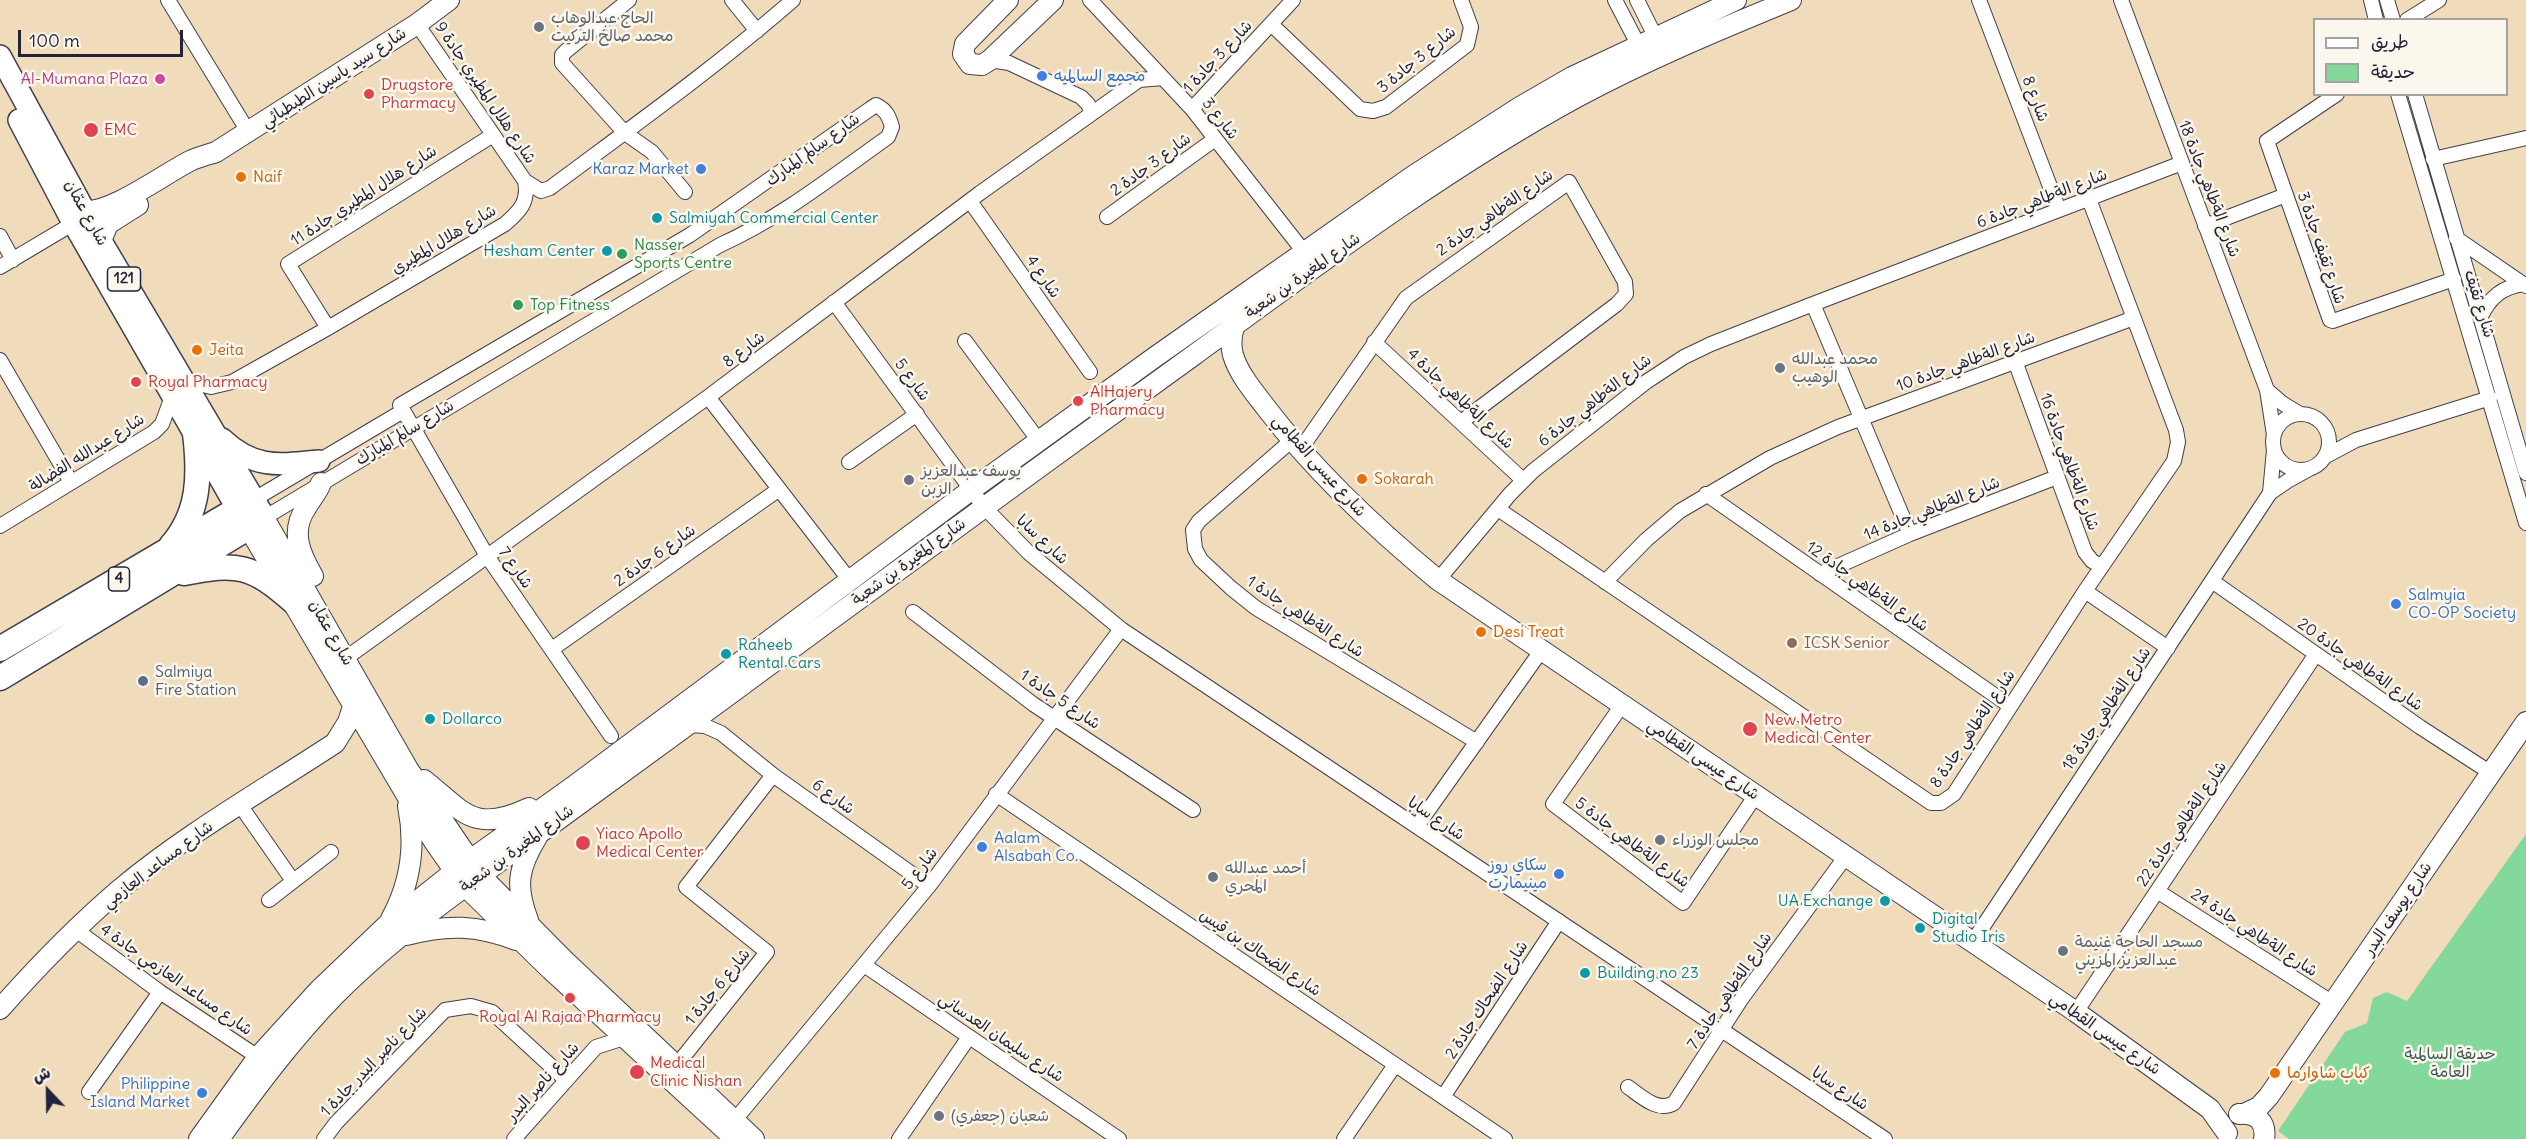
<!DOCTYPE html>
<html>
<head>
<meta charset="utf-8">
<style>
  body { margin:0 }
  #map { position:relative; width:2526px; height:1139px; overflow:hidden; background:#f0dcba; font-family:Delius,"Playpen Sans Arabic",sans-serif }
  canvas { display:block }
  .legend { position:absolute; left:2313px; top:18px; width:195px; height:78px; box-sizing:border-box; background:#fbf7ec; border:2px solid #a4a2a5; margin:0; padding:8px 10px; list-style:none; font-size:18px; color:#22223b }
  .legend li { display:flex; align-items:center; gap:12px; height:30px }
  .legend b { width:30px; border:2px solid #a4a2a5 }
  .north { position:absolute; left:18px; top:1061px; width:60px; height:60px; -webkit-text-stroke:4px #fbf7ec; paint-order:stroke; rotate:338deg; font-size:16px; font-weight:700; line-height:24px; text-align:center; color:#22223b }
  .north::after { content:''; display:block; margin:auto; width:21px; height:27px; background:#22223b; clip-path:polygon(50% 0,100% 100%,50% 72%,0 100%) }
  .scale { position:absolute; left:18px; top:30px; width:165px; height:27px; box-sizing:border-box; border:3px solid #22223b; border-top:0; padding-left:8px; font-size:18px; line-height:21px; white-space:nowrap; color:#22223b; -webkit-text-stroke:4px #fbf7ec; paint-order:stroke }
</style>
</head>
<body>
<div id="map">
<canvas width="2526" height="1139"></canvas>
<ul class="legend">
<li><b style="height:8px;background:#fff"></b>طريق</li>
<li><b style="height:16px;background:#84d89b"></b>حديقة</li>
</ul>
<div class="north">ش</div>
<div class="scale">100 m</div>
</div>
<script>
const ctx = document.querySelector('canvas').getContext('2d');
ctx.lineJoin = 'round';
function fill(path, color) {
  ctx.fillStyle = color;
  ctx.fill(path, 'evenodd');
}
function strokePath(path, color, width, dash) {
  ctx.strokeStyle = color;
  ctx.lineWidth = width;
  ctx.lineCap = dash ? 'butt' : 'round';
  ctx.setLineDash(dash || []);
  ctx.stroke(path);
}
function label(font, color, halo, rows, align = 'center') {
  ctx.font = font + ' Delius,"Playpen Sans Arabic",sans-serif';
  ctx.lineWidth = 5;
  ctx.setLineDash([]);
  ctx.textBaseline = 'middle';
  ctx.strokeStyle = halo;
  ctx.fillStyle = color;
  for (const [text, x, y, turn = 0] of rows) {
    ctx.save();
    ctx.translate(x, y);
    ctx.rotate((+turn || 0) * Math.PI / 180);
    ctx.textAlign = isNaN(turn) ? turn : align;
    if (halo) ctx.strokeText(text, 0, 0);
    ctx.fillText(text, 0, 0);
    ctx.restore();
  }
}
const green = new Path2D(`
  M2526,834v305h-237l-11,-8 67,-99 22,-9 6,-25 14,-6 20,9z`);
const street = new Path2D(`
  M168,0l81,133
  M629,0l-63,51 -4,4v8l63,70 27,19 33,40
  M732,0l25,31
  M1090,0l102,109 116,148
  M1615,0l27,52
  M1637,0l22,44
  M1979,0l80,210
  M2121,0l146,390 7,45
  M2371,0l5,20
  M2387,0l6,20
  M2407,20l32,-20
  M417,24l108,157 16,10 9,-3c82,-61 166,-121 243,-188
  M1271,24l89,85 13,2 13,-4 81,-62 4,-18 -10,-27
  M990,60l19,3 72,34 7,7 4,9
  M2337,94l-70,47 63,179 3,1 121,-42
  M2398,94l128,429
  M2415,94l111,379
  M1192,109l101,-109
  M2433,159l93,-21
  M970,201l120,171
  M1107,217l108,-78
  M2205,226l81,-31
  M0,236l13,24
  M2456,238l70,48
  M0,267l74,-44
  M834,302l150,205 45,46 92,76 764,510
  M1813,304l97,230
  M2480,318c10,-21 22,-31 44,-34
  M328,328l-40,-64 205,-129
  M965,341l74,100
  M1374,342l149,138
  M0,360l71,122
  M2015,361l70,191 7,9 9,5
  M185,381l26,6 21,-5 96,-54 177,-104c15,-13 24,-22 20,-43
  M2267,390l15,13 18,11
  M708,397l143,185
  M2273 442a28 28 0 1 1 56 0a28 28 0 1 1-56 0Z
  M1291,441l-92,80 -6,9 2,19 6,11 30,28 25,20 221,134
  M1300,450l106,-152 163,-116 56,100 1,12 -9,10 -156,118
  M2326,456l30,-16 134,-42
  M849,462l68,-48
  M2270,493l4,-43
  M1706,494l304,212
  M253,500l150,-89
  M1498,509l433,294h10l13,-9 131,-203 89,-130 4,-19 -2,-12 -87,-231
  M264,518l456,-273c62,-28 113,-69 168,-108l4,-10c-3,-11 -6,-17 -16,-22l-6,4 -180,126 -290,170 87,151 124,180
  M0,526l154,-94 8,-8 11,-30
  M1820,574l90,-40 147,-57
  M1438,580l72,-86 23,-23 113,-89 38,-25 27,-13 102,-40 369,-141
  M2212,581l208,146 71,46
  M1605,582l41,-42 34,-29 90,-53 68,-31 296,-109
  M2085,591l83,57
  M913,612l120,92 160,106
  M552,649l226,-159
  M346,658l362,-261 272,-204 159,-113 24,-2
  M1622,705l-69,99 130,99 73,-108
  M688,725l17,1 16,7 52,42 156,111
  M996,794l509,345
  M240,805l53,76
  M1417,826l124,-175
  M2157,891l176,112
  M269,900l62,-48
  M76,930l84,62 98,65
  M1972,943l298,-450 19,-13 20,-11
  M864,965l255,174
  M2076,1012l240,-358
  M676,1066l91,-114 -81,-65 87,-112
  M1628,1087c13,9 30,26 46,16l68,-105 104,-142
  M89,1092l71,-100
  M1443,1097l116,-176
  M734,1121l195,-235 192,-257
  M324,1139l12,-16 109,-113 26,-4 21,6 73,67
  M514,1139l82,-92 28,-9
  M899,1139l70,-102
  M1344,1139l51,-74`);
const secondary = new Path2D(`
  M1008,0l-43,44 -2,10 7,10 12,1 8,-5 63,-60
  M84,211c27,3 80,-37 106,-50 8,-4 17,-6 26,-9l201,-128 32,-24
  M101,241l7,-17 30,-19
  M1235,324c-4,11 -5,20 -2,31 6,20 22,38 34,54 50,65 109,120 171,171l638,432 134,97 17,24
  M264,518l144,251 71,105 85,86 190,179
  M248,527l185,313 32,46 86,84 182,167
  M313,576c-13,-22 -23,-45 -7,-68 5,-9 11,-15 15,-25
  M424,780c40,32 49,54 105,28
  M391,919c20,-36 25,-73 17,-113
  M528,920c-13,-34 -10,-52 9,-83
  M407,935c39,-11 71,-10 109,5
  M0,1009c37,-42 77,-83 119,-119 67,-56 143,-99 216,-147l13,-21 5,-15
  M2246,1113l13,-6 10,-11 257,-374
  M2239,1114c17,-2 28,8 25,25
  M199,1139l59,-82 61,-67 68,-65 68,-54 119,-85 397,-296 184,-133 258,-181 107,-69 52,-30 164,-77
  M219,1139c36,-50 73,-100 117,-145 65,-65 141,-116 216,-170 92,-67 185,-135 277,-203 121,-89 243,-178 365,-266 122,-89 249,-185 383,-258 69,-37 141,-67 214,-97`);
const primary = new Path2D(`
  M0,56l101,185 161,272
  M19,120l52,99 174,303
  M222,439c32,30 56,26 97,22`);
const highway = new Path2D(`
  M171,546c29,-33 29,-71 24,-113
  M184,573c53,-11 68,-8 109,28
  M0,649l253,-149
  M0,678l264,-160`);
const markers = [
  [539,27,6,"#6b7280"],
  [1042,76,6,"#3f7fe0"],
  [160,79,6,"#d1479c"],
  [369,94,6,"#e0444e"],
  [91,130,8,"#e0444e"],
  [701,169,6,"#3f7fe0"],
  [241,177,6,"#e8710a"],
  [657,218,6,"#0f9aa8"],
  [607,251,6,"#0f9aa8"],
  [622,254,6,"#2e9e5b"],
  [518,305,6,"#2e9e5b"],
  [197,350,6,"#e8710a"],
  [1780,368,6,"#6b7280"],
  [136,382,6,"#e0444e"],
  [1078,401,6,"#e0444e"],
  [1362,479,6,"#e8710a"],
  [909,480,6,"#6b7280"],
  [2396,604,6,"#3f7fe0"],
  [1481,632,6,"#e8710a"],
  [1792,643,6,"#8d6e63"],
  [726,654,6,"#0f9aa8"],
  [143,681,6,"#5c6f8a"],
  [430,719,6,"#0f9aa8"],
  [1750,729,8,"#e0444e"],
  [1660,840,6,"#6b7280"],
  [583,843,8,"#e0444e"],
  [982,847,6,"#3f7fe0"],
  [1559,874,6,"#3f7fe0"],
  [1213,877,6,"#6b7280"],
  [1885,901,6,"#0f9aa8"],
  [1920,928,6,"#0f9aa8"],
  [2063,951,6,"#6b7280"],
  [1585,973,6,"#0f9aa8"],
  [570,998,6,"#e0444e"],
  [637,1072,8,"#e0444e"],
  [2275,1073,6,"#e8710a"],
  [202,1093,6,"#3f7fe0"],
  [939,1116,6,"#6b7280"]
];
const shields = [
  [124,279,33],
  [119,579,21]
];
const shieldNames = [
  ["121",124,279],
  ["4",119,579]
];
const worshipNames = [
  ["الحاج عبدالوهاب",551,18],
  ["محمد صالح التركيت",551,36],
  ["محمد عبدالله",1792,359],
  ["الوهيب",1792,377],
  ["يوسف عبدالعزيز",921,471],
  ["الزبن",921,489],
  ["مجلس الوزراء",1672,840],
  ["أحمد عبدالله",1225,868],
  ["المحري",1225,886],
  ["مسجد الحاجة غنيمة",2075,942],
  ["عبدالعزيز المزيني",2075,960],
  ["شعبان (جعفري)",951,1116]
];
const streetNames = [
  ["شارع 3 جادة 1",1218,57,-47],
  ["شارع 3 جادة 3",1417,60,-39],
  ["شارع سيد ياسين الطبطبائي",334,78,-33],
  ["شارع هلال المطيري جادة 9",485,93,56],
  ["شارع 8",2035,99,69],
  ["شارع 3",1220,119,52],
  ["شارع سالم المبارك",813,150,-36],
  ["شارع 3 جادة 2",1151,165,-36],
  ["شارع الةطاهي جادة 18",2209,189,69],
  ["شارع هلال المطيري جادة 11",364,196,-33],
  ["شارع الةطاهي جادة 6",2042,199,-21],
  ["شارع عمّان",86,213,61],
  ["شارع الةطاهي جادة 2",1495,213,-35],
  ["شارع هلال المطيري",444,240,-31],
  ["شارع ثقيف جادة 3",2321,248,71],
  ["شارع المغيرة بن شعبة",1303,276,-35],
  ["شارع 4",1043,277,55],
  ["شارع ثقيف",2479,304,73],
  ["شارع 8",744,350,-37],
  ["شارع الةطاهي جادة 10",1966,362,-20],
  ["شارع 5",912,380,54],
  ["شارع الةطاهي جادة 4",1460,399,43],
  ["شارع الةطاهي جادة 6",1595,401,-38],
  ["شارع سالم المبارك",405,433,-31],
  ["شارع عبدالله الفضالة",87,453,-32],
  ["شارع الةطاهي جادة 16",2069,462,70],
  ["شارع عيسى القطامي",1319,466,48],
  ["شارع الةطاهي جادة 14",1932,509,-22],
  ["شارع سابا",1042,540,43],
  ["شارع 6 جادة 2",655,556,-35],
  ["شارع المغيرة بن شعبة",909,562,-36],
  ["شارع 7",515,568,55],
  ["شارع الةطاهي جادة 12",1867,587,35],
  ["شارع الةطاهي جادة 1",1305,617,33],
  ["شارع عمّان",331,633,60],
  ["شارع الةطاهي جادة 20",2360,665,35],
  ["شارع 5 جادة 1",1060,700,34],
  ["شارع الةطاهي جادة 18",2107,709,-56],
  ["شارع الةطاهي جادة 8",1973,729,-56],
  ["شارع عيسى القطامي",1703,760,34],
  ["شارع 6",833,797,36],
  ["شارع سابا",1436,819,34],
  ["شارع الةطاهي جادة 22",2182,824,-56],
  ["شارع الةطاهي جادة 5",1632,843,37],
  ["شارع المغيرة بن شعبة",517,849,-36],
  ["شارع مساعد العازمي",158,865,-37],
  ["شارع 5",920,869,-53],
  ["شارع يوسف البدر",2398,909,-56],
  ["شارع الةطاهي جادة 24",2254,933,33],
  ["شارع الضحاك بن قيس",1260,953,34],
  ["شارع مساعد العازمي جادة 4",176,980,35],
  ["شارع 6 جادة 1",718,987,-51],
  ["شارع الةطاهي جادة 7",1730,991,-56],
  ["شارع الضحاك جادة 2",1487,1000,-57],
  ["شارع عيسى القطامي",2105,1034,35],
  ["شارع سليمان العدساني",1001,1038,34],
  ["شارع ناصر البدر جادة 1",374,1062,-46],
  ["شارع ناصر البدر",543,1082,-48],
  ["شارع سابا",1840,1089,34]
];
const shopNames = [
  ["مجمع السالميه",1054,76],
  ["Karaz Market",689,169,"right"],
  ["Salmyia",2408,595],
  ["CO-OP Society",2408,613],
  ["Aalam",994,838],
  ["Alsabah Co.",994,856],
  ["سكاي روز",1547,865,"right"],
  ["مينيمارت",1547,883,"right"],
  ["Philippine",190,1084,"right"],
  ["Island Market",190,1102,"right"]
];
const hotelNames = [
  ["Al-Mumana Plaza",148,79]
];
const healthNames = [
  ["Drugstore",381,85],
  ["Pharmacy",381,103],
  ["EMC",104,130],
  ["Royal Pharmacy",148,382],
  ["AlHajery",1090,392],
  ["Pharmacy",1090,410],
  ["New Metro",1764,720],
  ["Medical Center",1764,738],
  ["Yiaco Apollo",596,834],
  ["Medical Center",596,852],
  ["Royal Al Rajaa Pharmacy",570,1017,"center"],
  ["Medical",650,1063],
  ["Clinic Nishan",650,1081]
];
const foodNames = [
  ["Naif",253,177],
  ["Jeita",209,350],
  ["Sokarah",1374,479],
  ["Desi Treat",1493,632],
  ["كباب شاوارما",2287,1073]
];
const cultureNames = [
  ["Salmiyah Commercial Center",669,218],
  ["Hesham Center",595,251,"right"],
  ["Raheeb",738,645],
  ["Rental Cars",738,663],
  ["Dollarco",442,719],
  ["UA Exchange",1873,901,"right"],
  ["Digital",1932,919],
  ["Studio Iris",1932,937],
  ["Building no 23",1597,973]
];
const leisureNames = [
  ["Nasser",634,245],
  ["Sports Centre",634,263],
  ["Top Fitness",530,305]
];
const educationNames = [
  ["ICSK Senior",1804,643]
];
const serviceNames = [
  ["Salmiya",155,672],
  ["Fire Station",155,690]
];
const parkNames = [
  ["حديقة السالمية",2450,1054],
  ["العامة",2450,1072]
];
fill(green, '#84d89b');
strokePath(street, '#413e4e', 16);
strokePath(secondary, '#413e4e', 22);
strokePath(primary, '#413e4e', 24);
strokePath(highway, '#413e4e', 27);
strokePath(street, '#fff', 14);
strokePath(secondary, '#fff', 20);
strokePath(primary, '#fff', 21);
strokePath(highway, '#fff', 24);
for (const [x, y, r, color] of markers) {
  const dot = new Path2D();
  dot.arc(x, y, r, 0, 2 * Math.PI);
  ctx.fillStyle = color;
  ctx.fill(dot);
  strokePath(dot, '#fbf7ec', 2);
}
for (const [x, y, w] of shields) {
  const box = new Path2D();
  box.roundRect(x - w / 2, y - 12, w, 24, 4.5);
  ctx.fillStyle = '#fbf7ec';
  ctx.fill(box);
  strokePath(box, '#22223b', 1.5);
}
label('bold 15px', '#22223b', null, shieldNames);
label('16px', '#5b616d', '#fbf7ec', worshipNames, 'left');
label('16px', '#22223b', '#fbf7ec', streetNames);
label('16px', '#366cbe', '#fbf7ec', shopNames, 'left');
label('16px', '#b23c85', '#fbf7ec', hotelNames, 'right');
label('16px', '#be3a42', '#fbf7ec', healthNames, 'left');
label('16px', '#c56008', '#fbf7ec', foodNames, 'left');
label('16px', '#0d838f', '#fbf7ec', cultureNames, 'left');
label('16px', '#27864d', '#fbf7ec', leisureNames, 'left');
label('16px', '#785e54', '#fbf7ec', educationNames, 'left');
label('16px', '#4e5e75', '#fbf7ec', serviceNames, 'left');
label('16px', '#3f5958', '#fbf7ec', parkNames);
</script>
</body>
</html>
